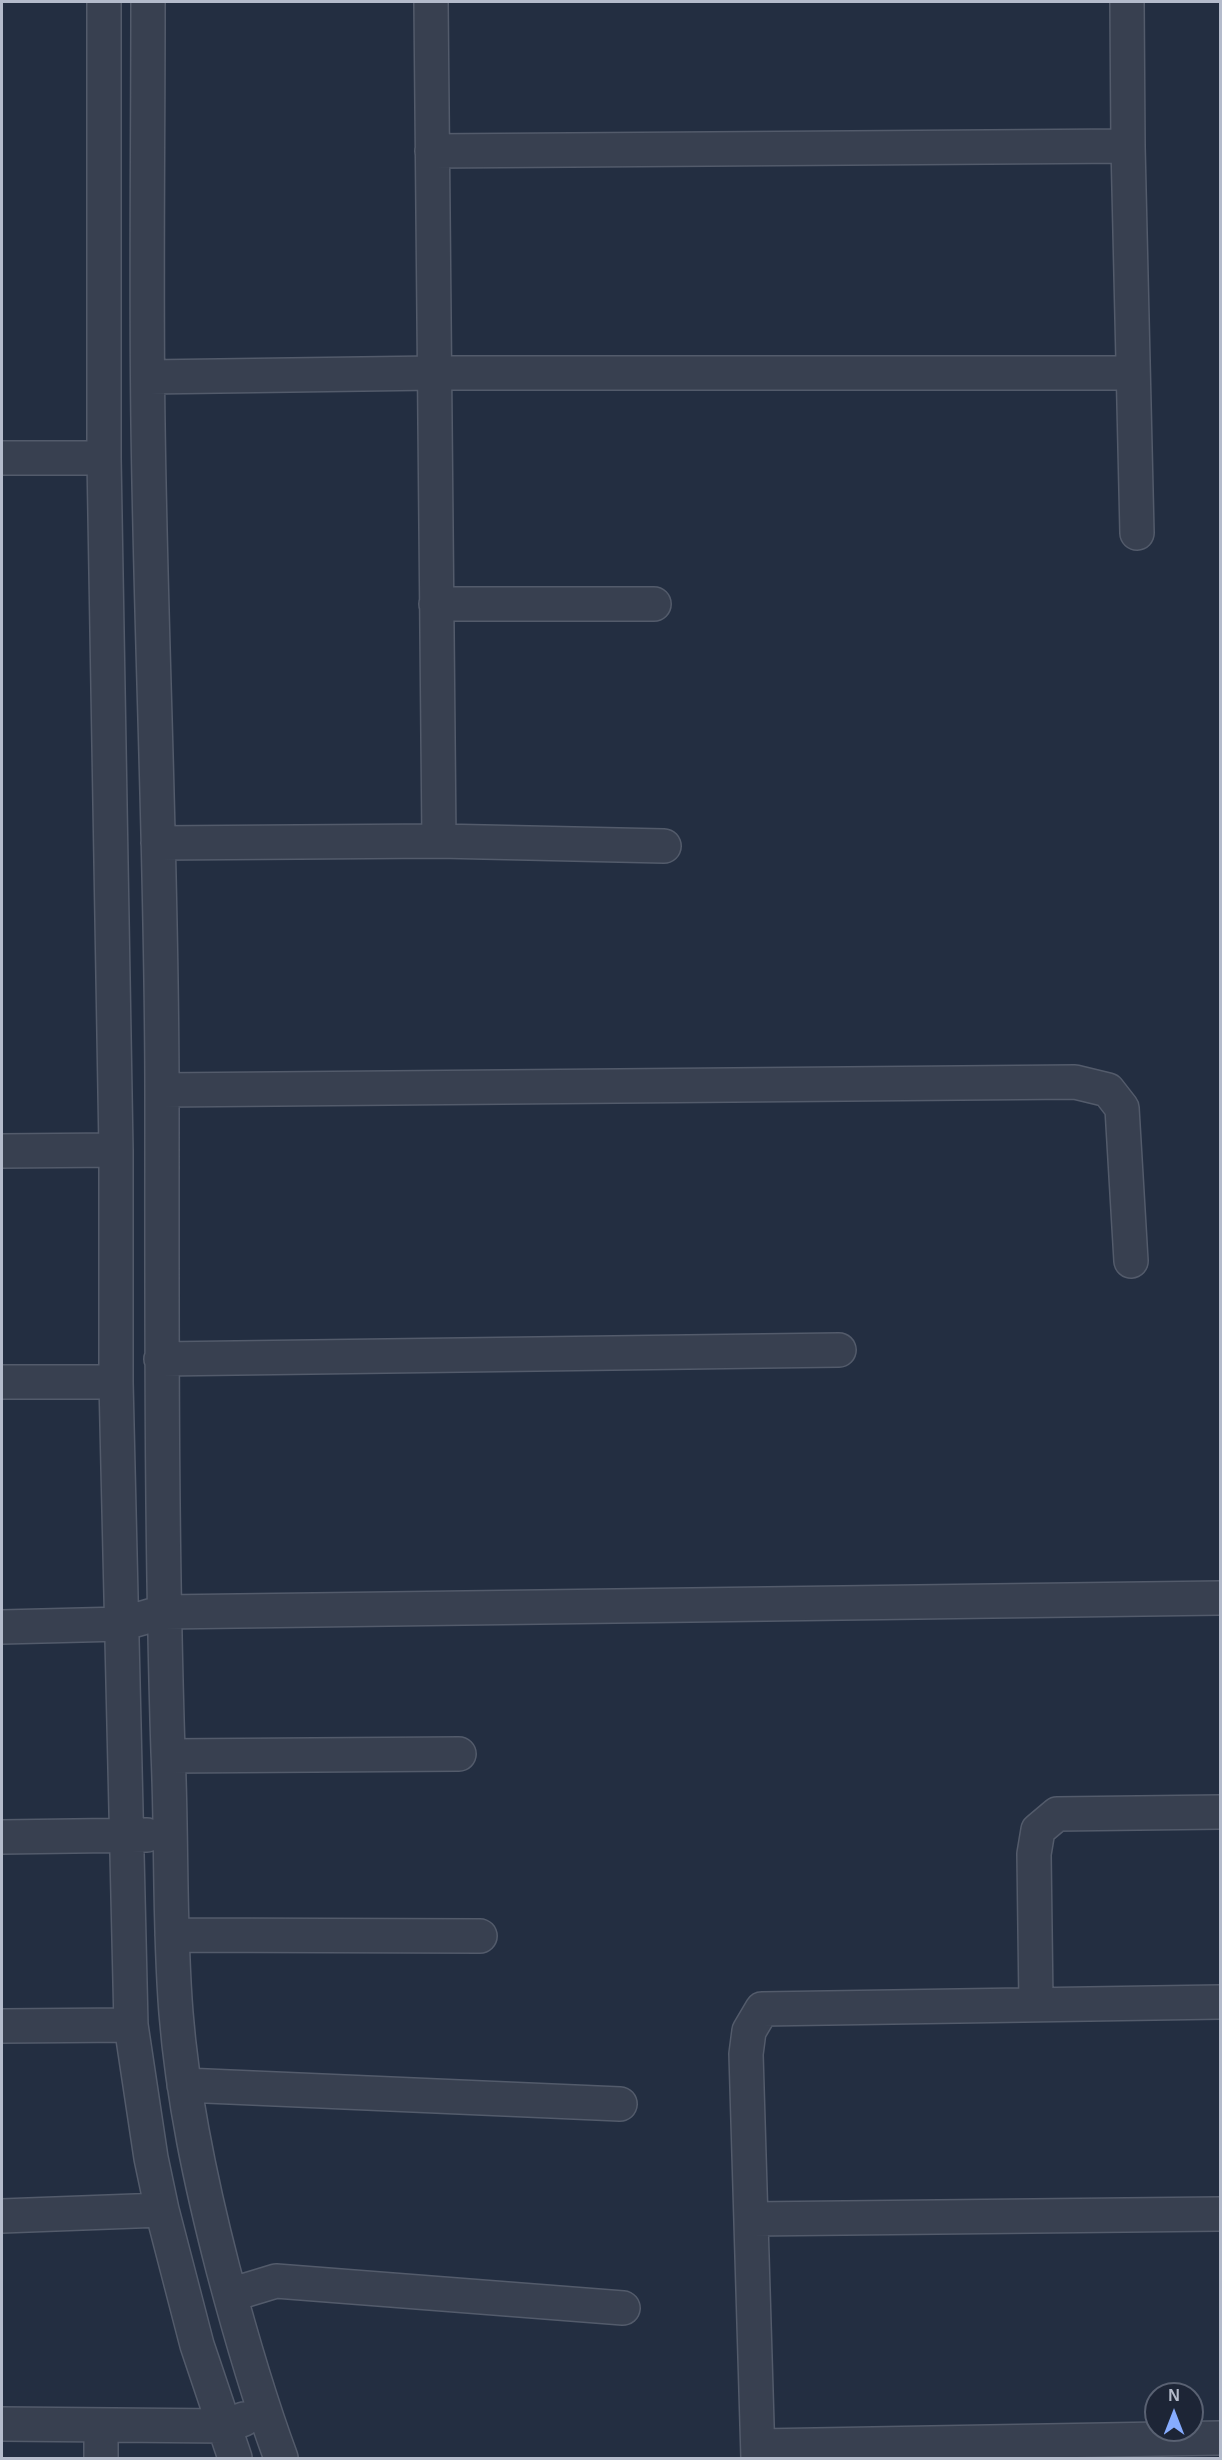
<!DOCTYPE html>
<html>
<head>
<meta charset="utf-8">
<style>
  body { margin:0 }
  #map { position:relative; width:1222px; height:2460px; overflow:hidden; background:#232e41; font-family:Helvetica,sans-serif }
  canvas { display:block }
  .frame { position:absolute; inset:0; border:3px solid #b4bbcb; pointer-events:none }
  .north { position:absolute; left:1144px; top:2382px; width:60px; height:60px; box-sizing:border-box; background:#1d2536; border:2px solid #596172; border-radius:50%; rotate:0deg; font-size:16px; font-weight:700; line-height:24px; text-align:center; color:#b4bbcb }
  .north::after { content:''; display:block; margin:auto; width:21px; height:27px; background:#86abfe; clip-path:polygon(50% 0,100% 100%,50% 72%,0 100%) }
</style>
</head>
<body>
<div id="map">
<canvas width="1222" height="2460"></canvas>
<div class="frame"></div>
<div class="north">N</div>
</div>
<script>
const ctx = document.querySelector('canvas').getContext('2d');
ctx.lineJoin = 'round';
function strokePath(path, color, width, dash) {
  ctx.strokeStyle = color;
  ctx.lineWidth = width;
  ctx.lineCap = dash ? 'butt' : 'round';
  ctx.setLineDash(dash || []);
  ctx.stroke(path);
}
const minor = new Path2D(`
  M104,2v456l12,692v232l15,643 20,133 11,52 35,135 38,113
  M148,2c0,140 -2,281 0,422 3,223 14,446 14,670 0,219 -1,439 6,658 4,87 1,174 8,261 7,87 25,171 47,256 17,64 35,127 58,189
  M431,2l8,839
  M1127,2l1,144 9,387
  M432,151l696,-5
  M148,377l286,-4h699
  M2,458h102
  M436,604h218
  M158,843l281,-2 225,5
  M162,1090l913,-8 33,8 14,18 9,153
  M2,1151l114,-1
  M161,1359l678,-9
  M2,1382h114
  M2,1627l120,-3 41,-12 1057,-14
  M169,1756l290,-2
  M2,1837l145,-2
  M172,1935l308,1
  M1036,2004l-2,-150 4,-24 19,-16 163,-2
  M2,2026l129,-1
  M184,2085l436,19
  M2,2216l160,-6
  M751,2219l469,-5
  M230,2295l46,-14 347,27
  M2,2424l223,2 19,-7
  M101,2426v32
  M758,2446l462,-8
  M758,2458l-12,-404 3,-23 13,-22 458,-7`);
strokePath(minor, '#535b6b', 36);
strokePath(minor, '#384050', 33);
</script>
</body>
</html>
